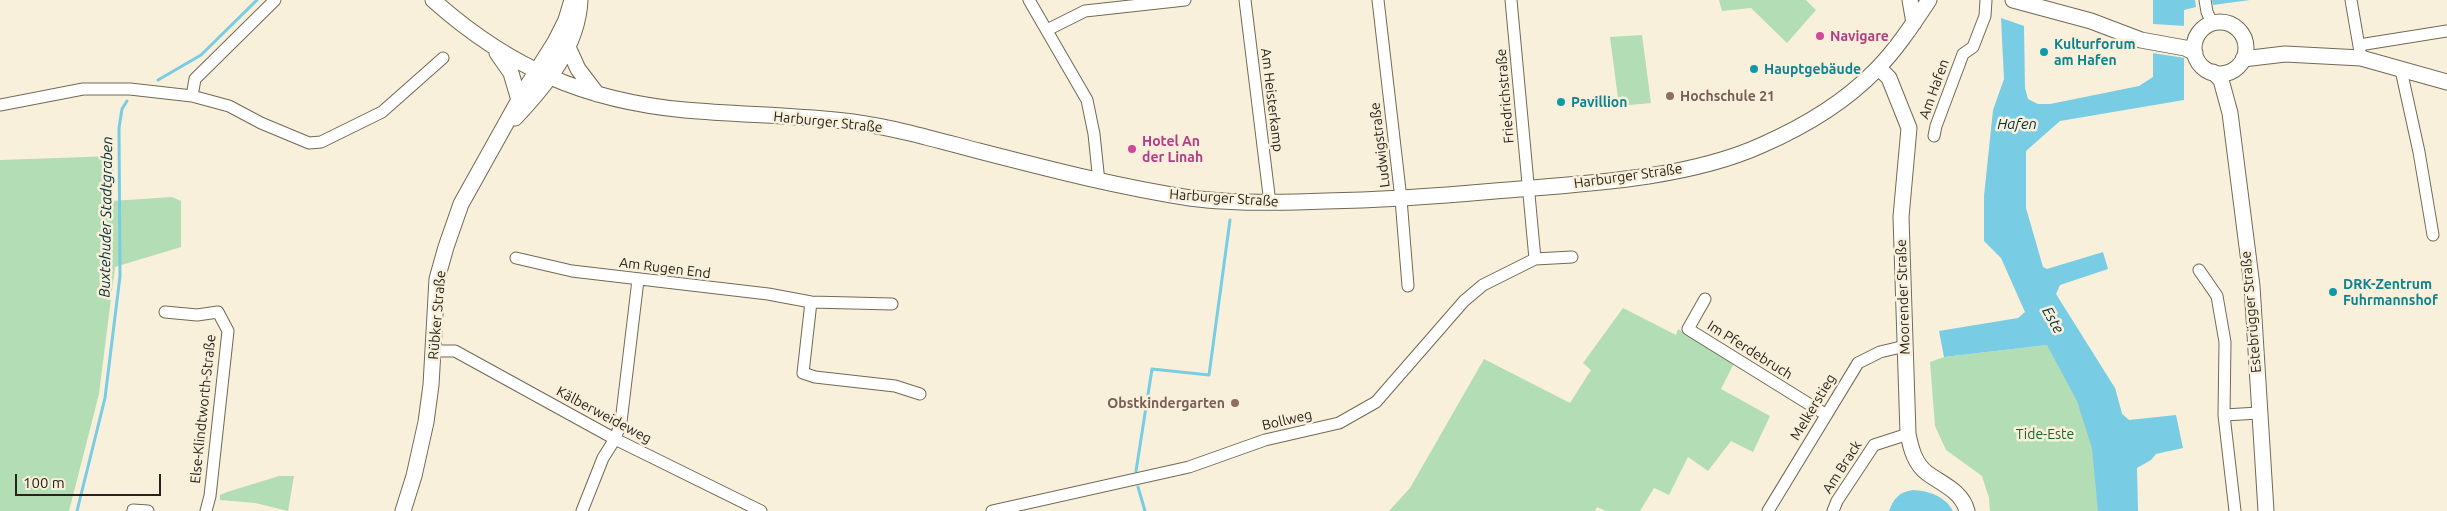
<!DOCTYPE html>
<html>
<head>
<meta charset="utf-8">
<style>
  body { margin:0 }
  #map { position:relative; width:2447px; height:511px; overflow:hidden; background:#f9f0db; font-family:Ubuntu,sans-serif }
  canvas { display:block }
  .scale { position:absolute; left:15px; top:474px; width:146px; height:22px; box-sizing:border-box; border:2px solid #27231c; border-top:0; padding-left:6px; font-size:15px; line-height:18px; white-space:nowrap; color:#27231c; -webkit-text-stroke:4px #f9f0db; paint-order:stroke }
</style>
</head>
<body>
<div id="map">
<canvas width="2447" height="511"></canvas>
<div class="scale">100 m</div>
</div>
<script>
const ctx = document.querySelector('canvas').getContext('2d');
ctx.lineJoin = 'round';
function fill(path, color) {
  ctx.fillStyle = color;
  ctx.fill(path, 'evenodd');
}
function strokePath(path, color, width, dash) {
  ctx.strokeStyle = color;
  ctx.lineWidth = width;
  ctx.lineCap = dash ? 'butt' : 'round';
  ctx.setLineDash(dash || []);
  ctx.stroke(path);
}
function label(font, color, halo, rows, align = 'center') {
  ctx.font = font + ' Ubuntu,sans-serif';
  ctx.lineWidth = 5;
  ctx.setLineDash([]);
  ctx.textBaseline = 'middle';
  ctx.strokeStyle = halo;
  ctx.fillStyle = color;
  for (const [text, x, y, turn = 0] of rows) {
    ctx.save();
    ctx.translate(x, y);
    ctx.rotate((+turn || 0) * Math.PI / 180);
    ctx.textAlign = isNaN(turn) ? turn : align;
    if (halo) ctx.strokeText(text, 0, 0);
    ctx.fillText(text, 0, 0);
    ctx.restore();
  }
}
const green = new Path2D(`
  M1719,0h87l10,10 -29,33 -36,-35 -29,3z
  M1642,35l9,68 -32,3 -9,-69z
  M114,156l-2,45 60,-4 9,4v46l-66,20 -16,127 -30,117h-69v-351z
  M1623,308l53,27 2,-6 56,34 -13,26 49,27 -17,36 -22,-11 -23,30 -20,-14 -19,38 -15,-7 -14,23h-34l-9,-4 -2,4h-206l21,-23 74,-129 86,44 21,-33 -8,-7z
  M2047,345l68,43 7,26 7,6 9,91h-148l-1,-13 -7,-22 -36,-26 -11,-24 -5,-64 14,-5z
  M279,476h15l-6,35 -33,-8 -35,-3v-5l7,-3z`);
const water = new Path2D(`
  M2153,0h42l1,7 -12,3v90l-124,21 -34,30v57l17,59 4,2 56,-17 5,17 -48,16 -4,9 59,94 7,26 7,6 47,-5 7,33 -27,6 -5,6 -14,8 1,43h-40l-6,-63 -15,-47 -30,-56 -103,12 -5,-26 79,-13 7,-6 -24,-54 -17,-17v-45l9,-86 11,-31 -3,-61 23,8 1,62 3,11 10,5h12l89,-18 14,-9z
  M2212,0h38l-37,5z
  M1913,490c16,1 32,6 40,21h-64c5,-13 10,-19 24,-21z`);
const pier = new Path2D(`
  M2153,24l33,2 -1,32 -33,-5z`);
const stream = new Path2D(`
  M158,80l43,-25 56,-55
  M1136,471l16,-102 57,6 21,-155
  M1138,487l7,24
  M77,511l28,-113 15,-122 -1,-148 3,-19 5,-8`);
const minor = new Path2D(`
  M1029,0l58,100 7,34 5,48
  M1245,0l25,203
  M1378,0l23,199 7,87
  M2205,0l2,12 5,11
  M2351,0l9,52
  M1047,30l38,-19 100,-11
  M2359,45l88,-14
  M2401,70l18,82 14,83
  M192,96l3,-17 80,-79
  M0,105l83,-16h47l62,7 37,10 32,17 48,20 12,-1 61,-30 61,-54
  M1934,136l2,-10 27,-72 10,-7 12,-31 1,-16
  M516,258l56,13 196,23 43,8 81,2
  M1535,259l37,-2
  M2199,270l18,26 8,46 -1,73
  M1705,299l-17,30 137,85
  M811,302l-8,71 12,4 80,9 25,8
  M165,312l32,3 21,-3 10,19 -18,165 -4,15
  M432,351h23l160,88 146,72
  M133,510l15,1
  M582,511l21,-53 12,-19 6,-17 17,-142
  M992,511l197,-44 76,-27 74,-17 37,-21 88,-101 19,-16 52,-26 -24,-259
  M1768,511l90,-148 22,-11 25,-6
  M1833,511l4,-10 37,-56 34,-11
  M2235,511l-11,-96 35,-2`);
const tertiary = new Path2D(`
  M433,0c75,67 152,101 252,110 56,5 113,5 168,12 43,6 84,18 126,29 70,18 139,36 211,47 45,6 91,5 136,3 57,-1 112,-5 169,-10 84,-7 190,-11 267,-46 41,-18 83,-43 114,-75 20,-20 37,-46 53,-70
  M1910,0l4,23
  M2013,0l78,21 50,19 44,8 10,5
  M2194 48a26 26 0 1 1 52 0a26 26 0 1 1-52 0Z
  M568,47l10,22 19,25
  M497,53l14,20 8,27
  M2243,59l42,-5 76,4 86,24
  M1879,68l10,10 20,50 -8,89 7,217c3,15 7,30 19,39 15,11 35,18 40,38
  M2213,72l8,8 9,33 22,173 14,225
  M515,118c31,-33 63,-71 65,-118
  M403,511l11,-35 12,-54 5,-37 6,-106 9,-32 15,-43 63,-113 31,-49 11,-22 6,-20`);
const markers = [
  [1820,36,5,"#d1479c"],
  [2044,52,5,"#0f9aa8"],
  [1754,69,5,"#0f9aa8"],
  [1670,96,5,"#8d6e63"],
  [1561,102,5,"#0f9aa8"],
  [1132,149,5,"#d1479c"],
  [2333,292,5,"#0f9aa8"],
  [1235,403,5,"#8d6e63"]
];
const hotelNames = [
  ["Navigare",1830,36],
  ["Hotel An",1142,141],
  ["der Linah",1142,157]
];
const cultureNames = [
  ["Kulturforum",2054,44],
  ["am Hafen",2054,60],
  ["Hauptgebäude",1764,69],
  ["Pavillion",1571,102],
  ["DRK-Zentrum",2343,284],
  ["Fuhrmannshof",2343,300]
];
const streetNames = [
  ["Am Hafen",1934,89,-70],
  ["Friedrichstraße",1505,96,-95],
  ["Am Heisterkamp",1272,100,83],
  ["Harburger Straße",828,122,6],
  ["Ludwigstraße",1380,145,-97],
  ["Harburger Straße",1628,176,-8],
  ["Harburger Straße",1224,198,4],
  ["Am Rugen End",665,268,7],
  ["Moorender Straße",1903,297,-92],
  ["Estebrügger Straße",2251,312,-95],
  ["Rübker Straße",437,315,-85],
  ["Im Pferdebruch",1750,350,32],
  ["Melkerstieg",1813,407,-59],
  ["Else-Klindtworth-Straße",203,409,-84],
  ["Kälberweideweg",604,415,28],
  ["Bollweg",1287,420,-13],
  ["Am Brack",1842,467,-57]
];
const educationNames = [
  ["Hochschule 21",1680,96],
  ["Obstkindergarten",1225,403,"right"]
];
const parkNames = [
  ["Tide-Este",2045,434]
];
const waterNames = [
  ["Hafen",2017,124],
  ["Buxtehuder Stadtgraben",106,217,-89],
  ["Este",2053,320,60]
];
fill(green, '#b2ddb5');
fill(water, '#78cce3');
fill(pier, '#f9f0db');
strokePath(stream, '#78cce3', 3);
strokePath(minor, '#706956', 13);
strokePath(tertiary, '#706956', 17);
strokePath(minor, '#fff', 11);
strokePath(tertiary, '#fff', 15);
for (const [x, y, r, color] of markers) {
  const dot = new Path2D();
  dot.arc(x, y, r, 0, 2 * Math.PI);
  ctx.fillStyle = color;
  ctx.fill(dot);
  strokePath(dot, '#f9f0db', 2);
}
label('bold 14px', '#b23c85', '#f9f0db', hotelNames, 'left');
label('bold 14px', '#0d838f', '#f9f0db', cultureNames, 'left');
label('14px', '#27231c', '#f9f0db', streetNames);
label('bold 14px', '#785e54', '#f9f0db', educationNames, 'left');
label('14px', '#196529', '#f9f0db', parkNames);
label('italic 15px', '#042f38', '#f9f0db', waterNames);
</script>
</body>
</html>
